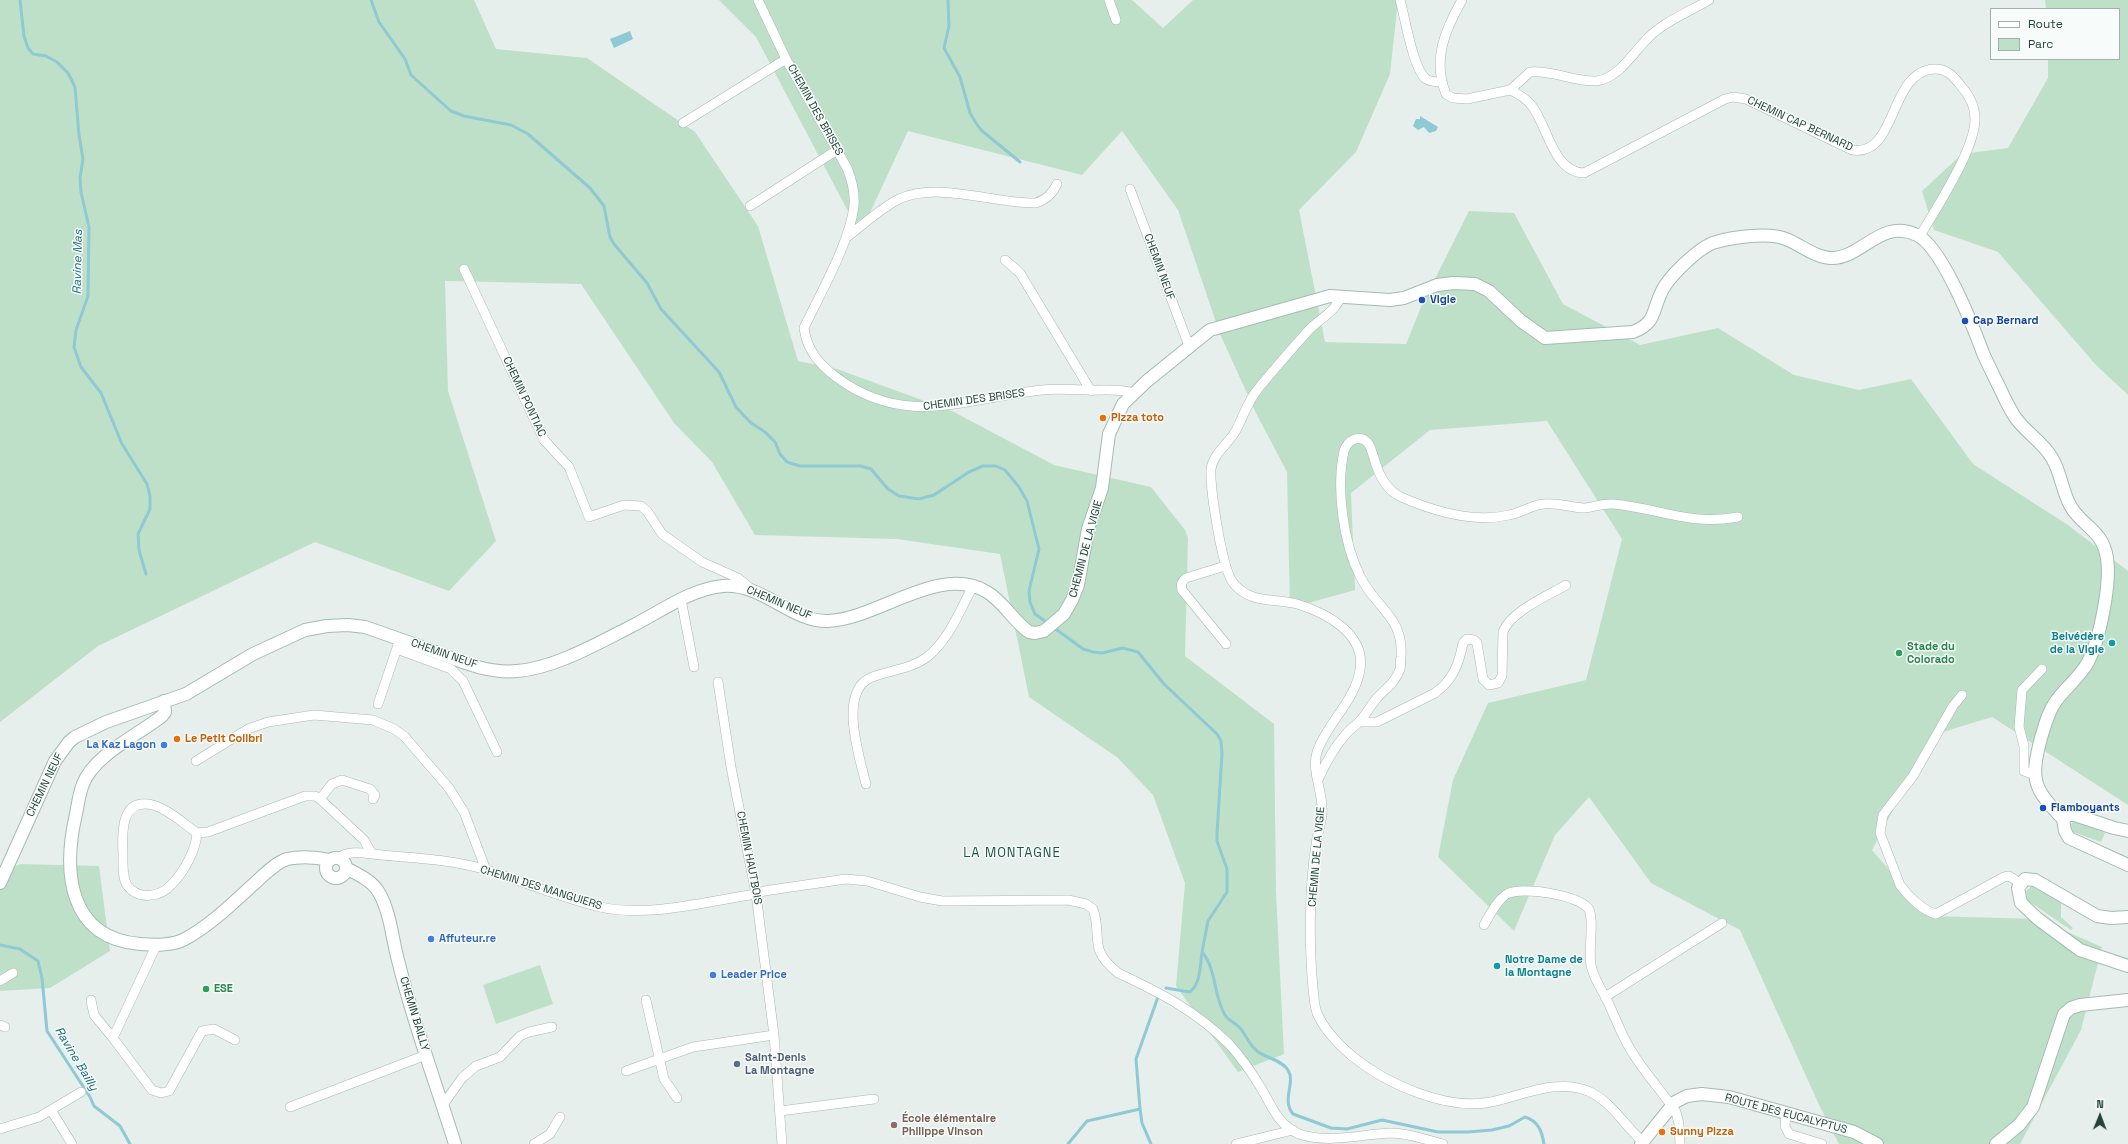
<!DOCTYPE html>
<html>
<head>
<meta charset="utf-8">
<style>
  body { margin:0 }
  #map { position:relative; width:2128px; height:1144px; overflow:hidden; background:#e6efeb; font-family:"Space Grotesk",sans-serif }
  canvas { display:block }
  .legend { position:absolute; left:1990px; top:8px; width:130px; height:52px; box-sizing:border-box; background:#f7fbf9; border:1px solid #a3b1ad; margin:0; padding:5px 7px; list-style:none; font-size:12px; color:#24423a }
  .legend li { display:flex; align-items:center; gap:8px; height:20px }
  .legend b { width:20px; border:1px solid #a3b1ad }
  .north { position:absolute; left:2080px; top:1096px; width:40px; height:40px; -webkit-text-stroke:3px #f7fbf9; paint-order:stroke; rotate:1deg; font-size:11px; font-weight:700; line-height:16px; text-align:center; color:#24423a }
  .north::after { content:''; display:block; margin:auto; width:14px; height:18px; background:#24423a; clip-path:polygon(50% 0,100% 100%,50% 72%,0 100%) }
</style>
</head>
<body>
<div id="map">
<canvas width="2128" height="1144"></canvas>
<ul class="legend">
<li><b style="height:5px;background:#fff"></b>Route</li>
<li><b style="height:11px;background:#bfe0c8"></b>Parc</li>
</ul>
<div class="north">N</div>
</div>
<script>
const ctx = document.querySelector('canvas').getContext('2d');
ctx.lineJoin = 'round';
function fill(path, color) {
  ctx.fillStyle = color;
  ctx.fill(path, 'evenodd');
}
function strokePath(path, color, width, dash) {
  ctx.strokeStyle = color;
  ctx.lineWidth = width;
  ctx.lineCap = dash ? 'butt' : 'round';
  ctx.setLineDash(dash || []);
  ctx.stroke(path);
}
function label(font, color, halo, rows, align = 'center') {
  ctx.font = font + ' "Space Grotesk",sans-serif';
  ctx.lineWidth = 3;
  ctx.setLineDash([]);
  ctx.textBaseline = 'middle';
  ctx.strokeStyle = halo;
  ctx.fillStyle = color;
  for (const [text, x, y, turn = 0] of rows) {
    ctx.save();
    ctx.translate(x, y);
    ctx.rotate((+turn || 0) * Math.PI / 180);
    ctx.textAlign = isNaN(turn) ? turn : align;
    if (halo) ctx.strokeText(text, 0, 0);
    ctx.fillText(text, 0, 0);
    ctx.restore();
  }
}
const green = new Path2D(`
  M0,0h474l22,49 91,9 108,74 63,94 40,135 39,8 115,42 102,54 97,22 34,43 3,8 -3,118 89,68 2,168 8,162 -46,18 -62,-86 9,-103 -32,-88 -35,-37 -89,-61 -29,-143 -103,-15 -142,-4 -43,-73 -38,-39 -93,-139 -136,-3 3,110 48,150 -47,50 -134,-49 -217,104 -98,76z
  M719,0h413l31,28 30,-28h205l-8,74 -34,78 -57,58 26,132 81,2 15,-37 48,-96 45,2 49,91 77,41 78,-17 76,47 65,15 52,-11 62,85 95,61 60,46v234l-136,-88 -59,18 -61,115 57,66 109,3 64,28 -21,83 -61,114h-181l-19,-37 -80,-177 -89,-47 -62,-86 -34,38 -41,96 -76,-74 15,-77 35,-77 98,-23 36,-141 -75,-118 -117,9 -79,63 4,97 -65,18 -3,-136 -31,-59 -36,-79 -42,-124 -56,-79 -40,44 -174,-44 -48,103 -104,-197z
  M2045,0h83v395l-32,-30 -98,-113 -64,-22 -12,-39 40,-37 46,-6 40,-70v-19h71v-50h-73z
  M2074,820l31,13 -4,9 -28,-10 -2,-7z
  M21,864l78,2 11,85 -60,37 -50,3v-120z
  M2032,886l29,16v15l12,11 -2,2 -44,-30 -1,-9z
  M540,965l13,39 -57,20 -13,-39z`);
const water = new Path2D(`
  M630,31l3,8 -19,9 -4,-9z
  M1420,116l18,11 -2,4 -7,2 -5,-6 -6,3 -5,-4 3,-7h4z`);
const stream = new Path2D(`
  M20,0l4,36 4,12 5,6 13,2 11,6 11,11 7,14 4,48 4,24 -3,19 1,14 8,35 -1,69 -12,34 -2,17 7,20 20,26 21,51 25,40 3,12v13l-12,25 1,16 7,24
  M371,0l8,22 26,37 6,16 40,36 13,5 47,9 17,9 62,54 14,18 6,31 4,7 33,39 14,26 58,63 17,35 14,15 15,10 10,10 5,12 7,8 13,4h61l10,3 17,20 11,7 20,3 15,-4 35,-23 14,-6h13l9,4 14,17 8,14 12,48 -10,42 1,11 5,12 14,10
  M948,0l1,26 -5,22 16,29 10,36 6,10 5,7 39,32
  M1053,627l30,22 10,3 9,1 21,-5 15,4 26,32 53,50 4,7 1,13 -5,79v8l10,28v23l-19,29 -6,31c15,18 11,43 23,63 3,5 10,8 14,12 7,7 9,17 18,24 9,7 25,9 31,19 8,13 -7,29 5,44l38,14 16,1 35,-9 56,12h30l24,-2 17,-4 16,-9c13,4 17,14 19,27
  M0,945l20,4 18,12 4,17 5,53 43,66 4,9 26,20 10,18
  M1166,988l24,4c11,-10 10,-25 12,-40
  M1068,1144l19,-23 53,-12
  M1151,1144l-9,-21 -2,-14 -4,-50 22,-62`);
const street = new Path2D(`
  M758,0l28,59 61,109c5,12 8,25 7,38 -4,36 -34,88 -50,122 3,22 14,35 32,49 70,52 129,21 206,13 15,-2 31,0 46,0 15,1 30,-2 45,3
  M1109,0l7,20
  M1400,0c5,17 13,69 26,79 5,3 10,3 15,3
  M1462,0c-17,30 -30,60 -16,94l7,4 14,1 43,-9 20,-18c22,-2 46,10 66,9 22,-2 37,-28 51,-42 16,-17 42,-27 62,-39
  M1510,90c9,4 16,8 22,16 16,21 21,66 52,67l141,-74 8,-2 13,2 106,51c46,7 36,-78 82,-81 13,-1 20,8 27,17 8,9 14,20 14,33 0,31 -39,89 -55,117
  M683,123l103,-64
  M1130,189l59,157
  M750,206l87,-56
  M847,237c16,-12 34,-29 52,-38 41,-18 94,5 137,4 11,-4 16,-9 21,-19
  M1005,260l15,13 71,118
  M464,269l80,171 25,27 20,50 35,-12 17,1 6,5 15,23 40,28 36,16 13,11
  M1341,296c-6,17 -23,23 -34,36 -16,18 -33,37 -49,57 -11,13 -15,29 -23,43 -7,12 -22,22 -24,37 -1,19 11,102 23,115 17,20 41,14 63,20 30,9 69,30 63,66 -5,31 -33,53 -43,82 -6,20 7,42 5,62 -1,10 -5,21 -6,31 -7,41 -7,102 -3,143 1,8 1,17 4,25 7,17 21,31 35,43 34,28 95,55 139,46 31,-6 65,-24 97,-11 23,10 37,35 55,51
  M1225,566l-39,12c-5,4 -5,6 -4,12l44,54
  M681,599l13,68
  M397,649l54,20 12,12 34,71
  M718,682l13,85 25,127 18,141 8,109
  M1962,695l-9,11 -40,70 -30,39 -3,18 20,52c8,11 23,26 36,29l68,-37 5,-1 11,7
  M378,704l20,-59
  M1359,722h18l58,-29c18,-13 24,-29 28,-50l4,-4 7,1 3,3 6,36 6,6 9,-2 4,-7 1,-44c7,-20 44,-36 63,-47
  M196,761l52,-32 20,-7 46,-7 59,5 21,9 10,7 45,52 15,24 22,58
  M2035,775l-11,-4v-25l-5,-19 3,-37 20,-21
  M1318,780c7,-16 15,-31 27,-45 4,-5 10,-9 15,-14 6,-7 11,-16 17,-23 8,-9 19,-16 23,-29 1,-3 0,-8 1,-12 3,-41 -26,-49 -41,-81 -17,-34 -24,-88 -16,-125 3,-10 15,-18 24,-8 3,4 4,10 6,15 4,15 12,32 27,39 32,14 73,26 108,18 12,-2 22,-10 35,-11 14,-2 27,4 41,4 9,-1 18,-5 28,-4 46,4 76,22 125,13
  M866,784c-6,-25 -28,-91 4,-106 18,-8 40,-8 57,-21 22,-17 33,-47 46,-71
  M320,799l12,-15 10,-4 28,9 5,6 -2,4
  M197,833c-13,-9 -29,-24 -44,-28 -33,-8 -31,29 -30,49 0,9 -1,23 4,31 11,16 34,12 45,-1 12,-12 24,-34 25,-51l11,-1 97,-36h10l5,3 44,41 8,14
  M338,858c12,-9 30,-4 44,-3 36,3 71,5 105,15 38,12 75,28 113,37 48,11 108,-6 156,-13l8,-3 82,-12 21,2 53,16 22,4 126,-1 18,4 7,5c10,29 -6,39 25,64 41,19 78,38 111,71 12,13 23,29 32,44 11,18 17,37 38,46 29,10 63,0 93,-1 17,0 34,7 51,11
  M1484,925c6,-10 13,-25 23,-31 15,-8 70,1 81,14 7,8 0,43 3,57 2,12 9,22 15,33 8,16 14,34 23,49 13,23 32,43 47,65l3,12 1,20
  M156,946l-43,92 39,52 9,3 8,-2 33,-60 12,-2 21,11
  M0,981l13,-8
  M1605,997l117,-74
  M91,1000l3,15 19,23
  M646,1000l18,79 13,19
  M0,1025l5,2
  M626,1071l67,-24 81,-12
  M443,1105l19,-27 14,-12 24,-9 20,-21 9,-4 23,-5
  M290,1107l136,-52
  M51,1110l21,34
  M780,1111l94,-12
  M1786,1114l-1,12 4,8 33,10
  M0,1129l39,-12 42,-25
  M534,1144l16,-10 10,-17
  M1236,1144l57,-14`);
const secondary = new Path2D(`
  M164,701l1,11 -3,4c-24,19 -68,39 -79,68 -4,10 -5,20 -7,30 -13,56 -9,124 64,130 14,1 32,2 45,-5 26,-14 49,-37 71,-57 9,-8 19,-19 31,-23 14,-3 29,-2 43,1
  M2063,819l2,12 4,7 59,27
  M2063,819l6,-4h6l39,13 14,3
  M326 868a10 10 0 1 1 20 0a10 10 0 1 1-20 0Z
  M346,868c11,6 25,12 32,23 13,21 14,49 21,73 15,61 37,120 56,180
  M0,883l55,-122 14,-19 6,-5 31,-15 80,-28 67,-40 52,-24 22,-4 21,-1 17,2c23,8 46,16 68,24 27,10 55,23 84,20 39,-3 83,-29 117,-46 29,-15 57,-36 89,-39 40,-3 68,36 105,35 50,-2 112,-58 159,-29 17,10 26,29 42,40l6,1 9,-2 20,-17 8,-14 6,-15 10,-56 14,-41 7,-54 14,-30 24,-23 63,-51 120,-34 60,4 14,-2 33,-13 17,-2 21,1 14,7 32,30 24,17 88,-6c23,-9 19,-20 28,-39 6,-15 39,-47 55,-51 17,-5 53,-10 70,-3 15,6 30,19 46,19 30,0 49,-40 85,-23 25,12 56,91 66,118 7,16 15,31 22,46 3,6 6,12 10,18 10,15 28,25 37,41 10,16 10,37 21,52 13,18 30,22 34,48 4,25 -7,81 -19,104 -8,15 -22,25 -32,39 -8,11 -11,24 -15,37 -11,42 -8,50 22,81
  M2128,917l-17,1 -14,-2 -62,-36 -10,-1 -7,9 3,15 17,16 42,31 48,16
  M1641,1144l34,-42 12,-6 15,-2 27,3 125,35 23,12
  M1996,1144l23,-19 14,-18 31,-93 7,-6 9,-3 48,-5`);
const markers = [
  [1422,300,4,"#1a4fb4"],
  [1965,321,4,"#1a4fb4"],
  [1103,418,4,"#e8710a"],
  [2112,643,4,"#0f9aa8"],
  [1899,653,4,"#2e9e5b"],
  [177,739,4,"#e8710a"],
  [164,745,4,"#3f7fe0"],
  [2043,808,4,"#1a4fb4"],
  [431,939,4,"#3f7fe0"],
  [1497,966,4,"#0f9aa8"],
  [713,975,4,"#3f7fe0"],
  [206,989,4,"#2e9e5b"],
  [737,1064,4,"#5c6f8a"],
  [894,1125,4,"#8d6e63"],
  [1662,1132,4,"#e8710a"]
];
const streetNames = [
  ["CHEMIN DES BRISES",815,110,61],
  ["CHEMIN CAP BERNARD",1800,124,25],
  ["CHEMIN NEUF",1159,267,70],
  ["CHEMIN PONTIAC",524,397,65],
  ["CHEMIN DES BRISES",974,400,-8],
  ["CHEMIN DE LA VIGIE",1086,549,-75],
  ["CHEMIN NEUF",779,603,23],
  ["CHEMIN NEUF",444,654,19],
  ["CHEMIN NEUF",45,785,-64],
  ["CHEMIN DE LA VIGIE",1317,857,-85],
  ["CHEMIN HAUTBOIS",749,858,79],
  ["CHEMIN DES MANGUIERS",541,888,17],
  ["CHEMIN BAILLY",414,1014,73],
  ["ROUTE DES EUCALYPTUS",1786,1114,15]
];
const transitNames = [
  ["Vigie",1430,300],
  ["Cap Bernard",1973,321],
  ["Flamboyants",2051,808]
];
const foodNames = [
  ["Pizza toto",1111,418],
  ["Le Petit Colibri",185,739],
  ["Sunny Pizza",1670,1132]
];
const cultureNames = [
  ["Belvédère",2104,637],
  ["de la Vigie",2104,650],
  ["Notre Dame de",1505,960,"left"],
  ["la Montagne",1505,973,"left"]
];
const leisureNames = [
  ["Stade du",1907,647],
  ["Colorado",1907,660],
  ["ESE",214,989]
];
const shopNames = [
  ["La Kaz Lagon",156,745,"right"],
  ["Affuteur.re",439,939],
  ["Leader Price",721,975]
];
const serviceNames = [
  ["Saint-Denis",745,1058],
  ["La Montagne",745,1071]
];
const educationNames = [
  ["École élémentaire",902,1119],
  ["Philippe Vinson",902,1132]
];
const waterNames = [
  ["Ravine Mas",78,262,-89],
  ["Ravine Bailly",76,1059,59]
];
const quarterNames = [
  ["LA MONTAGNE",1012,853]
];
fill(green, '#bfe0c8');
fill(water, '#8ec9d4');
strokePath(stream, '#8ec9d4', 3);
strokePath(street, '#a8b8b2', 10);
strokePath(secondary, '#a4bbb3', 14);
strokePath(street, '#fff', 9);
strokePath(secondary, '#fff', 12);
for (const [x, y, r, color] of markers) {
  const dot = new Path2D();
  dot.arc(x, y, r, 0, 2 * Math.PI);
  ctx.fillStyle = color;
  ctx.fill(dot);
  strokePath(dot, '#f7fbf9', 1.5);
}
label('11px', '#24423a', '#f7fbf9', streetNames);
label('bold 11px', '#164399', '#f7fbf9', transitNames, 'left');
label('bold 11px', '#c56008', '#f7fbf9', foodNames, 'left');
label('bold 11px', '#0d838f', '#f7fbf9', cultureNames, 'right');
label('bold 11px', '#27864d', '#f7fbf9', leisureNames, 'left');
label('bold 11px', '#366cbe', '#f7fbf9', shopNames, 'left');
label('bold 11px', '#4e5e75', '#f7fbf9', serviceNames, 'left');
label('bold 11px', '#785e54', '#f7fbf9', educationNames, 'left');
label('italic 12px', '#1c6f80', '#f7fbf9', waterNames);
ctx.letterSpacing = '1px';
label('13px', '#1f5548', '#f7fbf9', quarterNames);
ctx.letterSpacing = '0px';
</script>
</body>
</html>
